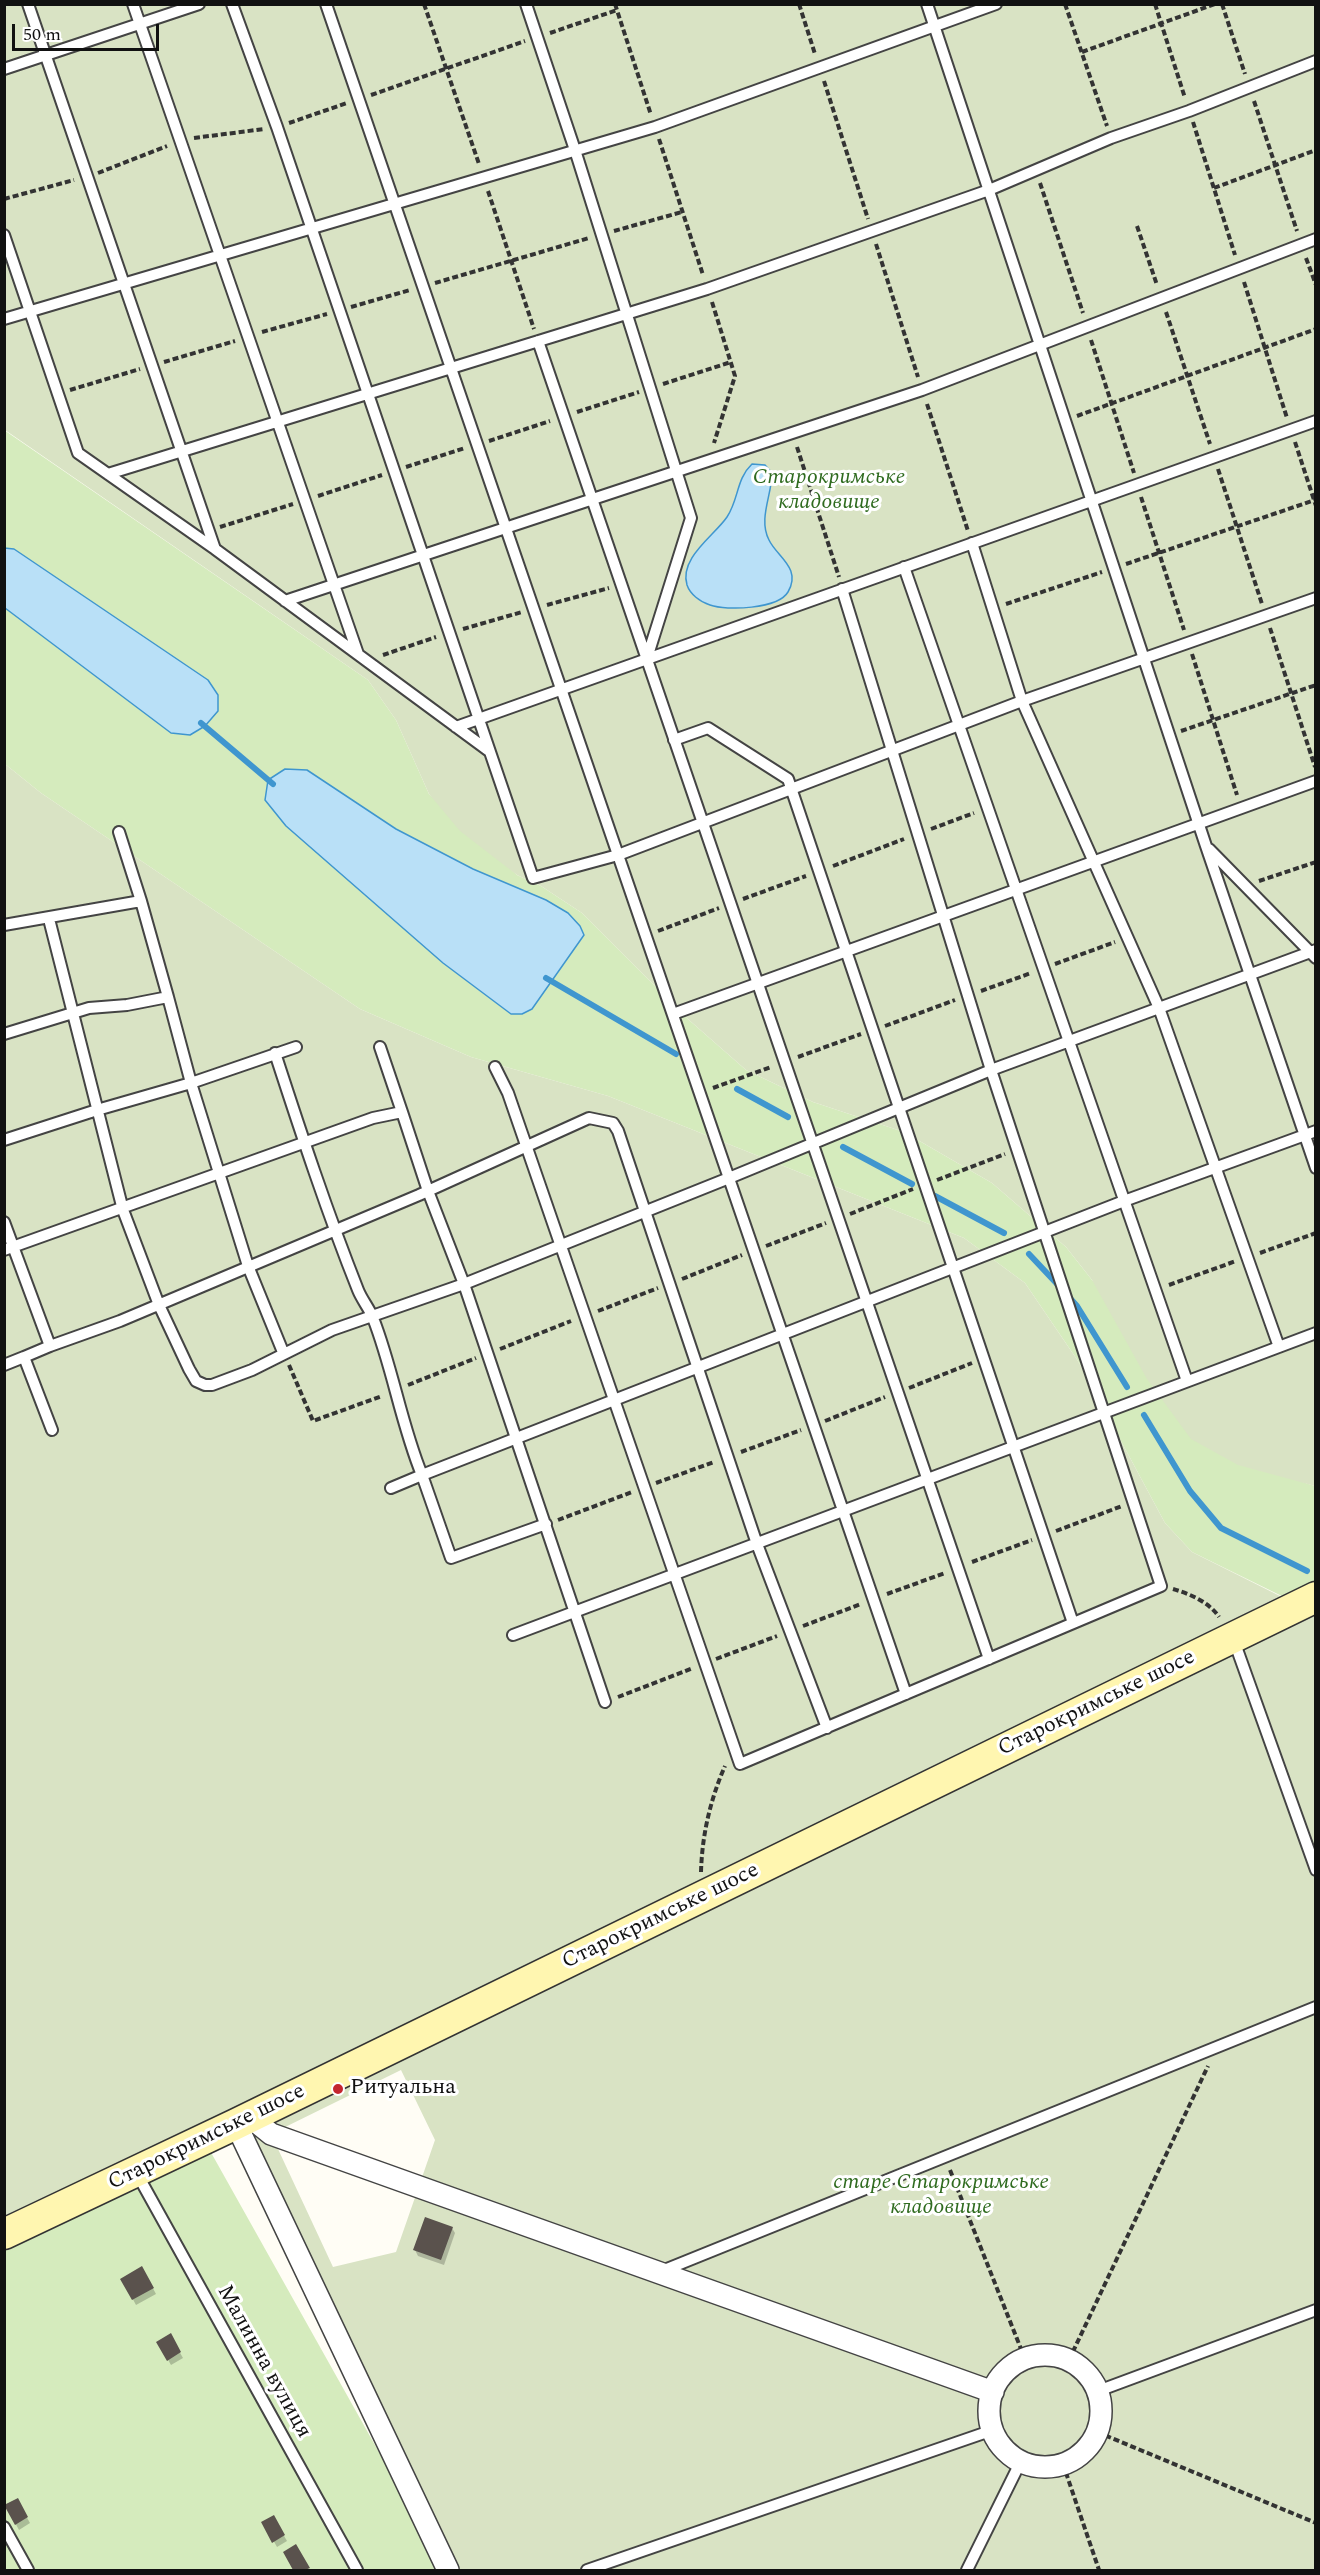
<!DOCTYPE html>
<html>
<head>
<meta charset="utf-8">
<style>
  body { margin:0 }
  #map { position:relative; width:1320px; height:2575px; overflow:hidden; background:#fffdf5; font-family:Spectral,serif }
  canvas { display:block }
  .frame { position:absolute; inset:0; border:6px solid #111; pointer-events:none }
  .scale { position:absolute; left:12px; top:24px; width:147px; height:27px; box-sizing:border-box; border:3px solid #111; border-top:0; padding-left:8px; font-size:18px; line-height:21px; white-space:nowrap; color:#111; -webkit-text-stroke:4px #fff; paint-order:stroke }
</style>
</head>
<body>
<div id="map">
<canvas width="1320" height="2575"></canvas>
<div class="frame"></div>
<div class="scale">50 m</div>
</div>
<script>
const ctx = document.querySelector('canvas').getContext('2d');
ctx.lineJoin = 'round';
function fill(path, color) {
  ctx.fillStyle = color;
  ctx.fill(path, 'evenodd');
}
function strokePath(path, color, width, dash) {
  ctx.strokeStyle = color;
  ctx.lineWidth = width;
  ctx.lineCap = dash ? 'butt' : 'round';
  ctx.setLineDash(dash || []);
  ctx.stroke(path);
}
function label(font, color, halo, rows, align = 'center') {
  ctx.font = font + ' Spectral,serif';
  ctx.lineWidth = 6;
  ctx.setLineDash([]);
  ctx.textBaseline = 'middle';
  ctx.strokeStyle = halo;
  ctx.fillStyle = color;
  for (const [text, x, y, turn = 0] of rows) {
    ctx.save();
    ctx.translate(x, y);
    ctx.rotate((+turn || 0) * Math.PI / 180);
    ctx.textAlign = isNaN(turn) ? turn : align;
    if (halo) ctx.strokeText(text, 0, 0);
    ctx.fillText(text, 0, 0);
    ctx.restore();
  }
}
const green = new Path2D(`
  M4,430l364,250 28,40 33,74 88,81 24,11 41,27 107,107 57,50 67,32 91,30 88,51 74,64 26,33 198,198 25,8v109l-17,9 -106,-52 -27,-29 -87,-162 -53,-78 -61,-45 -356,-142 -137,-39 -111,-48 -319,-216 -36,-29z
  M204,2140l241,430h-440v-336z`);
const cemetery = new Path2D(`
  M5,5h1310v1481l-77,-21 -47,-26 -44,-60 -55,-99 -26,-33 -74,-64 -88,-51 -91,-30 -67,-32 -57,-50 -107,-107 -41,-27 -24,-11 -57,-44 -31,-37 -33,-74 -28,-40 -363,-250z
  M5,764l36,29 319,216 111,48 137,39 356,142 61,45 53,78 87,162 27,29 124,62 -1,956h-867l-212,-445 -231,109zM401,2070l34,70 -39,112 -63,15 -62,-133z`);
const water = new Path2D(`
  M752,464l13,1 7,8c0,22 -14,46 -3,67 8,17 33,28 19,52 -10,17 -61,19 -78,13 -10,-3 -20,-11 -23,-20 -8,-27 27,-49 40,-68 12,-18 9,-38 25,-53z
  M4,548l10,1 194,131 10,15v16l-13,15 -15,9 -19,-2 -166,-125z
  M285,769l22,1 89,59 77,40 73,31 22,13 12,13 4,9 -52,74 -10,5h-11l-68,-51 -157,-137 -21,-26 3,-20z`);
const shadow = new Path2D(`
  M452,2228l3,5 -11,32 -26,-9 -3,-6z
  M142,2268l14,26 -20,11 -14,-26z
  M170,2335l13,23 -12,7 -13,-23z
  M17,2500l13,23 -11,7 -13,-24z
  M273,2517l14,24 -10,6 -14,-25z`);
const stream = new Path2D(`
  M201,723l72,61
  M546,978l130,76
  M737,1089l51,28
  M843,1147l69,37
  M935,1196l69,37
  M1029,1254l30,32
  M1068,1296l9,10 50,81
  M1144,1415l46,76 31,37 86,43`);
const building = new Path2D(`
  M425,2217l28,10 -12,33 -28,-10z
  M142,2266l12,22 -22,12 -12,-21z
  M171,2333l10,19 -14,9 -11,-19z
  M18,2498l10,19 -13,8 -11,-20z
  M274,2515l11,20 -13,8 -11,-21z
  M296,2544l14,24 -5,2h-12l-10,-18z`);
const path = new Path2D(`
  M424,4l55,160
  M615,4l36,111
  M799,4l16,50
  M1065,4l42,122
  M1155,4l30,94
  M1222,4l23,70
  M550,33l67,-23
  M1082,52l133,-48
  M824,81l44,138
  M371,95l154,-54
  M1254,101l43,130
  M1193,122l42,133
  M289,123l58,-20
  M194,138l70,-9
  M659,139l44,136
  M98,173l69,-27
  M1040,183l43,130
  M1214,188l102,-38
  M488,191l46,138
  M4,199l70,-19
  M1137,226l20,59
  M614,231l68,-19
  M876,244l42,133
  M1306,258l10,27
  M1244,282l43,136
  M435,283l154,-45
  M712,302l23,74 -21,67
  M351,307l59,-17
  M1166,312l44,132
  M262,332l65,-18
  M1091,340l43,133
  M164,362l71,-21
  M663,384l68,-22
  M70,390l70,-21
  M927,404l41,127
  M577,412l62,-20
  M1077,416l239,-87
  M489,441l61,-20
  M1295,442l21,64
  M797,447l42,130
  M406,467l59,-19
  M1218,469l44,135
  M318,496l64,-21
  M1141,497l43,133
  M220,527l73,-23
  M1126,564l189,-64
  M1006,604l96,-32
  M547,605l62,-17
  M1270,628l45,139
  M463,629l59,-17
  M1192,654l45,141
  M383,655l53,-18
  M1181,731l135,-46
  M931,829l43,-16
  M833,866l71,-27
  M1259,881l57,-19
  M743,899l63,-23
  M658,931l61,-23
  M1055,964l60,-22
  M981,991l50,-18
  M885,1026l70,-26
  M798,1057l63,-23
  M713,1088l58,-21
  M937,1180l68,-26
  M850,1214l63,-25
  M766,1246l60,-23
  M1260,1253l56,-20
  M682,1279l60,-24
  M1169,1285l67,-24
  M598,1311l60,-23
  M500,1349l71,-28
  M289,1365l24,56 69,-25
  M408,1385l68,-27
  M909,1388l63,-25
  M825,1421l60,-24
  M741,1452l60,-22
  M656,1483l58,-21
  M558,1520l74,-28
  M1056,1531l66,-25
  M972,1562l60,-22
  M1173,1589c17,5 36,13 46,28
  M887,1594l58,-21
  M803,1626l58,-22
  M716,1659l61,-23
  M618,1697l75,-29
  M701,1872c1,-36 9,-72 24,-106
  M950,2170l75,189
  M1069,2360l139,-294
  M1097,2432l219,91
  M1063,2464l36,106`);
const lane = new Path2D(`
  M28,4l187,545
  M133,4l225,650
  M232,4l45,123 256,751 85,-23 404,-154 294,-103
  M326,4l580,1690
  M526,4l49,146 116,368 -44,140
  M927,4l279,842 110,322
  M4,69l195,-65
  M4,235l74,218 137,96 274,202
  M4,319l651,-192 341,-123
  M538,341l451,1318
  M108,474l599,-185 282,-99 122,-52 78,-27 127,-50
  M972,543l50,158 137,307 120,339
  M904,567l283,814
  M285,601l637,-211 394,-151
  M456,727l860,-306
  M674,740l34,-12 80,51 285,844
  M1209,849l107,109
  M141,901l27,96
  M49,919l74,291 36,95 30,64 7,12 9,4h7l40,-15 80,-40 132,-46 265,-106 262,-108 325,-120
  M4,925l137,-24 -22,-69
  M673,1014l643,-233
  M4,1034l85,-26 38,-3 41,-8 23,86 -94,27 -93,30
  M275,1053c26,80 52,159 83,237 4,10 11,18 15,28 20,51 28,106 49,157l-31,13
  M495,1067l13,26 232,671 421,-178 -170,-516 -149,-481
  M402,1112l26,79 36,93 141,418
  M4,1222l46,124 -26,11
  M4,1250l369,-132 29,-6 -22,-65
  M50,1346l70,-25 299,-126 170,-77 24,5 5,8 139,413 70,184
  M283,1352l-35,-86 -57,-183 105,-36
  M4,1365l20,-8 28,73
  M546,1524l-95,34 -29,-83 702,-274 192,-70
  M513,1635l803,-302
  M1233,1638l83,232
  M136,2172l221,398
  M662,2271l654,-264
  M1098,2391l218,-81
  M4,2527l24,43
  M587,2570l406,-140
  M967,2570l54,-109`);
const street = new Path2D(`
  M250,2117l21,17 722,258
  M236,2124l212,446
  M989 2411a56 56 0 1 1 112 0a56 56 0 1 1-112 0Z`);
const secondary = new Path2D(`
  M4,2234l232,-110 1080,-527`);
const markers = [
  [338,2089,6,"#c4262e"]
];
const parkNames = [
  ["Старокримське",829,479],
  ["кладовище",829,504],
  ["старе Старокримське",941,2184],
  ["кладовище",941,2209]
];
const streetNames = [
  ["Старокримське шосе",1097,1704,-26],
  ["Старокримське шосе",661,1917,-26],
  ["Старокримське шосе",207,2138,-26],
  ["Малинна вулиця",263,2362,61]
];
const poiNames = [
  ["Ритуальна",350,2089]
];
fill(green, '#d5ebbd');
fill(cemetery, '#d9e3c4');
fill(water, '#b9e0f7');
strokePath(water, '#3f96cf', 1.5);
fill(shadow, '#0003');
strokePath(stream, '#3f96cf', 6);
fill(building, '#5a524d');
strokePath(lane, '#444', 14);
strokePath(street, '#444', 24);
strokePath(secondary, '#333', 33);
strokePath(path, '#333', 4, [6, 3]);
strokePath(lane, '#fff', 10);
strokePath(street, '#fff', 21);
strokePath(secondary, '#fff6b0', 30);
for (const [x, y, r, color] of markers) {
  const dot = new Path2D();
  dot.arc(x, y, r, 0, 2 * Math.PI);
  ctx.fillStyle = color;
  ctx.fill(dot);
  strokePath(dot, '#fff', 2);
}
label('italic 22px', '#2f6b1f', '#fff', parkNames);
label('22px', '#111', '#fff', streetNames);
label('22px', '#111', '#fff', poiNames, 'left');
</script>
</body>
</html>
